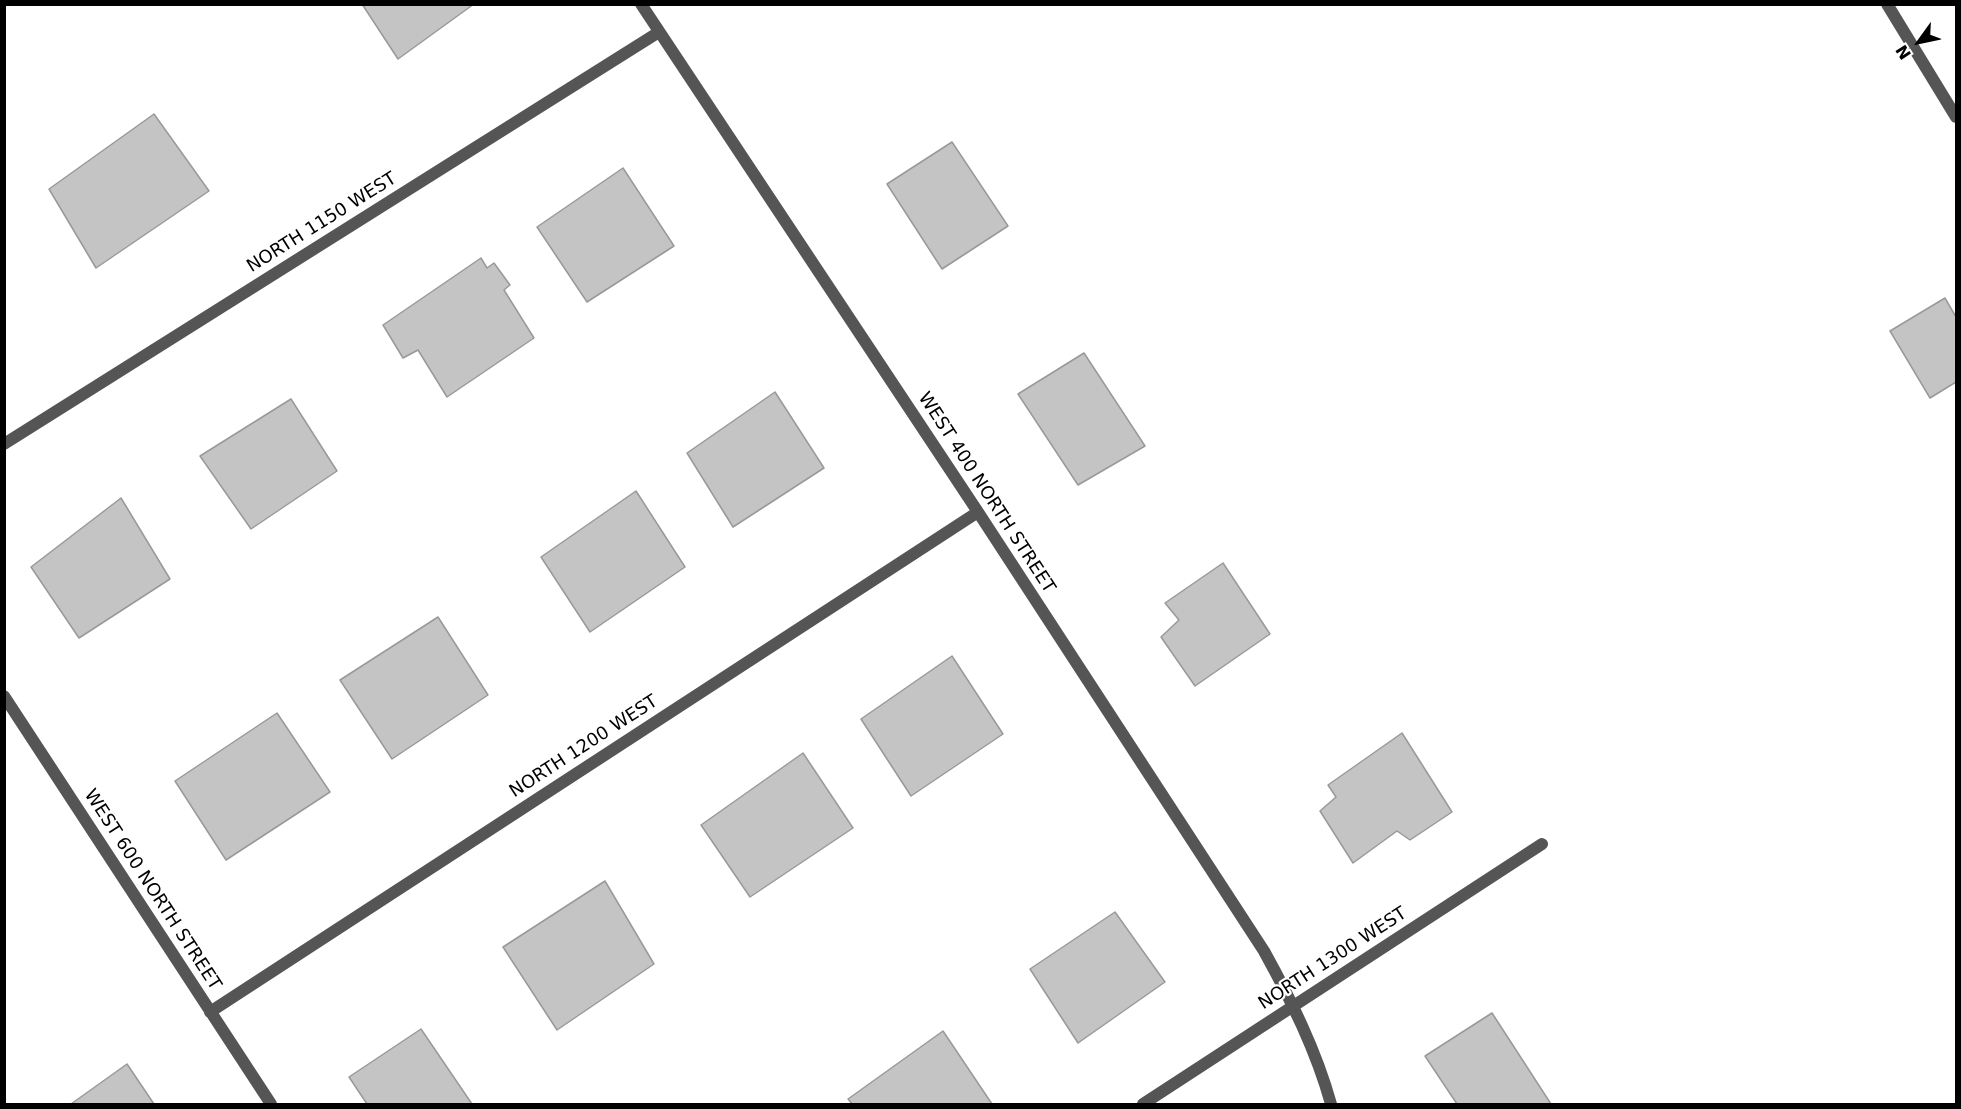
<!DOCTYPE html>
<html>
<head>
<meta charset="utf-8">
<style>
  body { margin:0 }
  #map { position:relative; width:1961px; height:1109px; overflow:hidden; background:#fff; font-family:"DejaVu Sans",sans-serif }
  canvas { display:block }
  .frame { position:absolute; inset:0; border:6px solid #000; pointer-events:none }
  .north { position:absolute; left:1889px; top:12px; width:60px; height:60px; -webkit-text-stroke:4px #fff; paint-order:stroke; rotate:237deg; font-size:16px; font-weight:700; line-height:24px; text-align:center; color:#000 }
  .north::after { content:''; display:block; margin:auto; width:21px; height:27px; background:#000; clip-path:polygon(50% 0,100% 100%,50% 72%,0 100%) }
</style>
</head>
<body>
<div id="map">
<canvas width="1961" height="1109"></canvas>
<div class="frame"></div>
<div class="north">N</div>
</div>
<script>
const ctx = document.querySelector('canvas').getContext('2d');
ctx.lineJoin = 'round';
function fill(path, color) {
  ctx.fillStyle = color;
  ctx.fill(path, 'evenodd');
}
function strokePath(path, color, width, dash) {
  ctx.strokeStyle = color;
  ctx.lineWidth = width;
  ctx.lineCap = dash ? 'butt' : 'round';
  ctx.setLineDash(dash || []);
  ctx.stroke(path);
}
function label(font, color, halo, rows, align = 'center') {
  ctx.font = font + ' "DejaVu Sans",sans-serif';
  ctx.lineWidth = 4.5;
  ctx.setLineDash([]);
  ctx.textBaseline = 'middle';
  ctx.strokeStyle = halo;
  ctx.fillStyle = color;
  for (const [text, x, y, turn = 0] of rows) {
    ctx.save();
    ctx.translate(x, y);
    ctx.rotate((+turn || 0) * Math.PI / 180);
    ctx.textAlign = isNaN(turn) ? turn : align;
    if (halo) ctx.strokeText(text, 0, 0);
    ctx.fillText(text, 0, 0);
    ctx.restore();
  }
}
const building = new Path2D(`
  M362,4h112l-76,55z
  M154,114l55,77 -113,77 -47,-79z
  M952,142l56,84 -66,43 -55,-85z
  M623,168l51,78 -87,56 -50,-75z
  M481,258l6,10 7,-5 16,22 -6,5 30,48 -87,59 -29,-47 -15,8 -20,-33z
  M1945,298l11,19v65l-26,16 -40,-67z
  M1084,353l61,93 -67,39 -60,-91z
  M775,392l49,76 -91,59 -46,-74z
  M291,399l46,72 -86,58 -51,-73z
  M636,491l49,76 -95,65 -49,-75z
  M121,498l49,81 -91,59 -48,-71z
  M1223,563l47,71 -75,52 -34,-49 18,-17 -14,-17z
  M438,617l50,78 -96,64 -52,-79z
  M952,656l51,78 -92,62 -50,-77z
  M277,713l53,79 -104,68 -51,-79z
  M1402,733l50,79 -42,28 -13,-9 -44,32 -33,-52 16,-14 -8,-12z
  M803,753l50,75 -103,69 -49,-72z
  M605,881l49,83 -97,66 -54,-83z
  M1115,912l50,70 -87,61 -48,-74z
  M1492,1013l59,91h-94l-32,-48z
  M421,1029l51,75h-105l-18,-27z
  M943,1031l49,73h-140l-4,-5z
  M127,1064l27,40h-83z`);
const minor = new Path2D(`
  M641,4l337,508 286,439c27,49 52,99 67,153
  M1887,4l69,113
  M4,444l655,-412
  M4,696l267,408
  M210,1012l768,-500
  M1143,1104l399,-260`);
const streetNames = [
  ["NORTH 1150 WEST",322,223,-32],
  ["WEST 400 NORTH STREET",986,493,57],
  ["NORTH 1200 WEST",584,747,-33],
  ["WEST 600 NORTH STREET",152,890,57],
  ["NORTH 1300 WEST",1333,959,-33]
];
fill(building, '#c4c4c4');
strokePath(building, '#999', 1.5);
strokePath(minor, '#555', 12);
label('18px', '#000', '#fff', streetNames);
</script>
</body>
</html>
